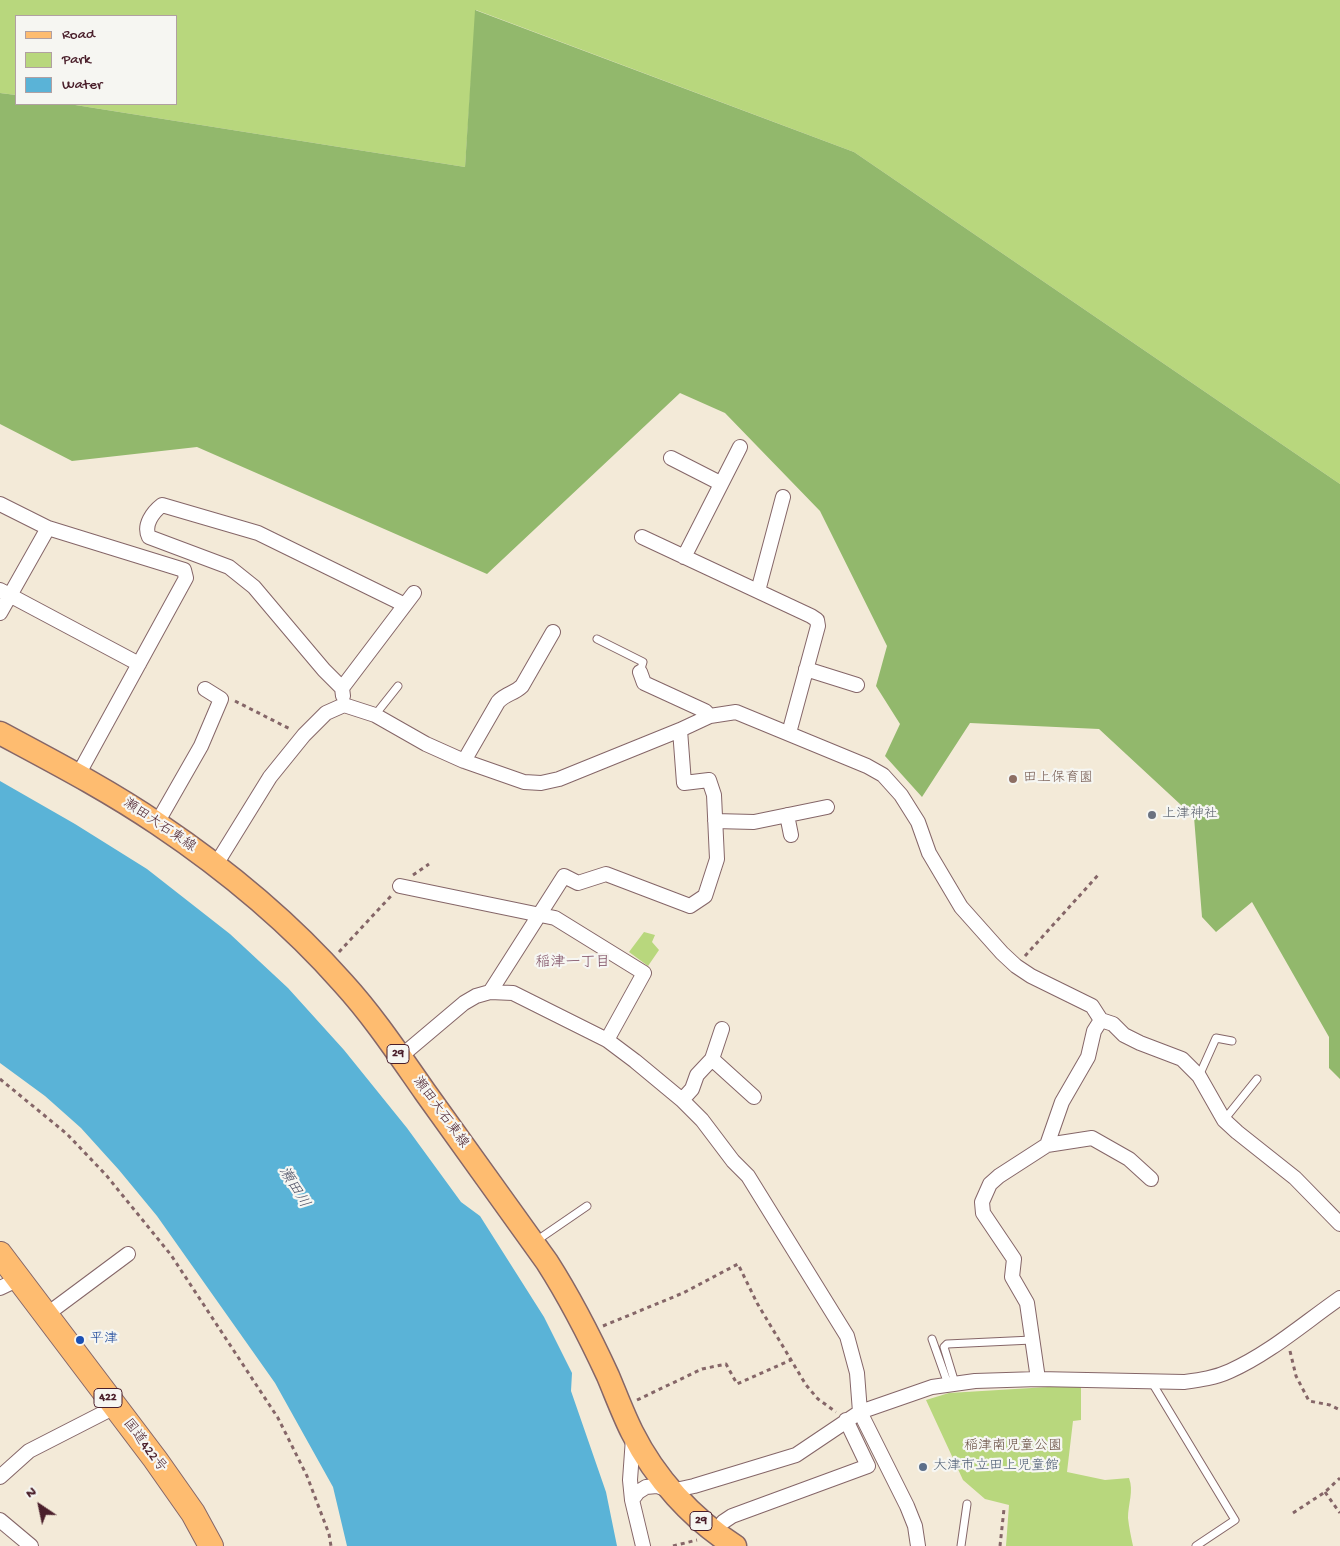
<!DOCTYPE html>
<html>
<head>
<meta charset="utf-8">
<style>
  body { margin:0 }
  #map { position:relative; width:1340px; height:1546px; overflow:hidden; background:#f3ead8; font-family:"Gochi Hand",sans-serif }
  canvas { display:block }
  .legend { position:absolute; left:15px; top:15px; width:162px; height:90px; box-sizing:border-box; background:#f6f6f2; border:1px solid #b1a0a2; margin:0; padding:6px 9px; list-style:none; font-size:15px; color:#4a1f2b }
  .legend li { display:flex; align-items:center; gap:10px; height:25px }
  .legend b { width:25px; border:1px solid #b1a0a2 }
  .north { position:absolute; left:15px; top:1481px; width:50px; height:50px; -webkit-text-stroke:4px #f6f6f2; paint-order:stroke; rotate:326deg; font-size:14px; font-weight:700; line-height:20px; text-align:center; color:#4a1f2b }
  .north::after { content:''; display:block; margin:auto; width:18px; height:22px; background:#4a1f2b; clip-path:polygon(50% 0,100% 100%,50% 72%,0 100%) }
</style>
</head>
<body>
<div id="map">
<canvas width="1340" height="1546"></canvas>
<ul class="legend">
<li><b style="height:6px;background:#febc70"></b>Road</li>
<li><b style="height:14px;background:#b8d77d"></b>Park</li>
<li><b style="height:14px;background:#5ab3d7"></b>Water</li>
</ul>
<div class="north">N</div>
</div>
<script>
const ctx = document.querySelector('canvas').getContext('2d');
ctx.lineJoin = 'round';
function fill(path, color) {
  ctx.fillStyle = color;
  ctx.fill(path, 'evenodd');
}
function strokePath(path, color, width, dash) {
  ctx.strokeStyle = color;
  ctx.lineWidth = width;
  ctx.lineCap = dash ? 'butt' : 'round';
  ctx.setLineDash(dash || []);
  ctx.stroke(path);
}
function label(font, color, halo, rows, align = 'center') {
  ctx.font = font + ' "Gochi Hand","Klee One",sans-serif';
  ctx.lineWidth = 4.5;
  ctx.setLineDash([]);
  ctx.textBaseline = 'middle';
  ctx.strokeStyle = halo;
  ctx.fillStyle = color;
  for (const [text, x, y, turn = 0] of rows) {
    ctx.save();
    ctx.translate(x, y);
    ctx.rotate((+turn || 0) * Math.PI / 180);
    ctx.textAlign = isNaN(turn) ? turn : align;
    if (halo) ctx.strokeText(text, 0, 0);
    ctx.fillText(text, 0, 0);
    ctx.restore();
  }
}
const green = new Path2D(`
  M0,0h1340v484l-486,-332 -378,-142 -11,157 -396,-63h107v-88h-160v79l-16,-2z
  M644,932l11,3 -3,7 7,8 -11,16 -19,-14z
  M1081,1385v35l-8,1 -6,51 38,8 24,-2c5,13 -1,26 -1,40 1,9 3,19 5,28h-127l3,-41 -24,-6 -22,-19 -37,-80 23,-7z`);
const forest = new Path2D(`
  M475,10l379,142 486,332v595l-11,-11v-31l-77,-135 -36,30 -14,-15 -8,-100 -95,-88 -129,-6 -48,74 -37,-41 15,-32 -24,-38 11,-40 -67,-135 -95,-98 -45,-20 -193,181 -290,-127 -125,14 -72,-37v-331l16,2v9h53l396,63z`);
const water = new Path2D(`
  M0,781l75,43 72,45 83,65 58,54 56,62 63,78 54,74 19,14 64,101 28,56 -1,18 35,101 11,54h-270l-14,-59 -58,-104 -118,-167 -38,-46 -38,-42 -36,-32 -45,-33z`);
const path = new Path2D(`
  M235,701l57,29
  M413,875l16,-11
  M339,952l52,-56
  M1025,956l75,-83
  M0,1079l67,55 39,41 65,80 107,163 29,58 22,58 2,12
  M603,1326l80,-33 55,-29 19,39 49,82 12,14 18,13
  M1290,1351l6,25 13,25 21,4 10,5
  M637,1400l65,-31 24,-5 11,20 54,-24
  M1325,1492l15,21
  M1293,1513l32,-21 15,-14
  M673,1546l24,-6
  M1000,1546l4,-37`);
const service = new Path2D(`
  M597,639l46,23 -3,10
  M375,715l23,-29
  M1199,1076l17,-38 16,3
  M1224,1120l33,-41
  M536,1241l51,-35
  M932,1339l16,45
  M1151,1381l84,139 -39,26
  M955,1383l-11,-36 3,-3 85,-4
  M961,1546l6,-42`);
const minor = new Path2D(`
  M671,458l49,25
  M0,504l48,24 136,42 2,8 -108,197
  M642,537l169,79 6,4 1,6 -29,107
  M684,557l56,-110
  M0,590l139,74
  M758,591l25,-94
  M0,613l48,-85
  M806,669l51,16
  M640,672l4,11 61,28 5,5
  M342,688l-18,-18 -70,-83 -25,-20 -80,-30c-6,-12 4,-25 13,-32l96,28 147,72
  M343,696l-1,-8 72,-95
  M464,761l34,-59c8,-9 16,-8 24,-16l31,-54
  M787,815l4,20
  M715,821l39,1 73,-15
  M157,823l44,-77 20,-47 -16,-10
  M215,866l55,-89 34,-42 22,-22 18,-8 31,10 51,29 38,17 60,21 17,1 18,-4 121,-49 30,-14 26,-4 131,54 16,9 18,20 17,27 11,31 32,54 41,46 14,13 15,10 61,30 9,14 12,4 11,11 16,8 42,16 17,17 25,44 13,12 58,46 45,46
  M400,886l155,32 89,55 -37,67
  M490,992l74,-116 14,7 28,-9 84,32 15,-10 12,-37 -3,-64 -5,-15 -25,3 -4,-53
  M400,1057l64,-54 12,-7 14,-4 23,1 94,47 28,21 47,39 20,20 31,41 15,15 99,160 10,37 3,39 47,94 8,20 3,20
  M712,1059l42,38
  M682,1100l10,-11 5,-14 15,-16 10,-30
  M1047,1145l45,-7 37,21 22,20
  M0,1288l19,-9
  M46,1315l82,-61
  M1038,1379l-11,-76 -15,-26 2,-18 -31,-46 -1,-11 8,-18 9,-8 48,-31 15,-43 26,-45 6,-26 7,-11
  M633,1438l-3,42 2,20 11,46
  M0,1477l29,-26 86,-44
  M632,1500l6,-8 8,-5 11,-1 14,5 23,-5 102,-31 64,-43 72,-25 43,-6 63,-2 146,3c15,-2 31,-4 46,-11 40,-18 74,-48 110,-73
  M0,1520l31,26
  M723,1522l9,-6 136,-50 -22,-46`);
const primary = new Path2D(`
  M0,733c54,29 108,57 158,91 67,45 132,99 185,159 31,34 56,72 82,109 41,57 81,113 122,170 23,36 43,75 61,114 8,19 15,38 24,56 23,46 60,87 103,114`);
const trunk = new Path2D(`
  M0,1254l155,205 38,54 18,33`);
const markers = [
  [1013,779,5,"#8d6e63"],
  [1152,815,5,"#6b7280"],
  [80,1340,5,"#1a4fb4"],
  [923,1467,5,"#5c6f8a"]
];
const shields = [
  [398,1054,22],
  [108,1398,28],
  [701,1521,22]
];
const shieldNames = [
  ["29",398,1054],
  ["422",108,1398],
  ["29",701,1521]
];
const educationNames = [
  ["田上保育園",1023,779]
];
const worshipNames = [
  ["上津神社",1162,815]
];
const streetNames = [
  ["瀬田大石東線",159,826,34],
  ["瀬田大石東線",440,1113,54],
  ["国道422号",144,1446,53]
];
const transitNames = [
  ["平津",90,1340]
];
const parkNames = [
  ["稲津南児童公園",1013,1447]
];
const serviceNames = [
  ["大津市立田上児童館",933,1467]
];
const neighbourhoodNames = [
  ["稲津一丁目",573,964]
];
const waterNames = [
  ["瀬田川",293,1188,59]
];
fill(green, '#b8d77d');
fill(forest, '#92b86c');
fill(water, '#5ab3d7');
strokePath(service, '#856668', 9);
strokePath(minor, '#856668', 16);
strokePath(primary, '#856668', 25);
strokePath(trunk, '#856668', 26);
strokePath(path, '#856668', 3, [4, 4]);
strokePath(service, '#fff', 7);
strokePath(minor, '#fff', 14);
strokePath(primary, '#febc70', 22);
strokePath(trunk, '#febc70', 24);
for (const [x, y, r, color] of markers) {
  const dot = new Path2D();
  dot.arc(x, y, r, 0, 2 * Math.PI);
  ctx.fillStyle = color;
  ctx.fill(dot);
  strokePath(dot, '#f6f6f2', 2);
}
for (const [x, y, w] of shields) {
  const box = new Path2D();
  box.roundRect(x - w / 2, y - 9.5, w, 19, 4);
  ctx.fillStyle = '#f6f6f2';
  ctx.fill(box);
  strokePath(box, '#4a1f2b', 1);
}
label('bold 12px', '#4a1f2b', null, shieldNames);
label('14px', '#785e54', '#f6f6f2', educationNames, 'left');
label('14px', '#5b616d', '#f6f6f2', worshipNames, 'left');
label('14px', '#4a1f2b', '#f6f6f2', streetNames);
label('14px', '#164399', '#f6f6f2', transitNames, 'left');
label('14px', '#664d40', '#f6f6f2', parkNames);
label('14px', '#4e5e75', '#f6f6f2', serviceNames, 'left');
label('15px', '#7c4b61', '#f6f6f2', neighbourhoodNames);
label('italic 15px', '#505367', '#f6f6f2', waterNames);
</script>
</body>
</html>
